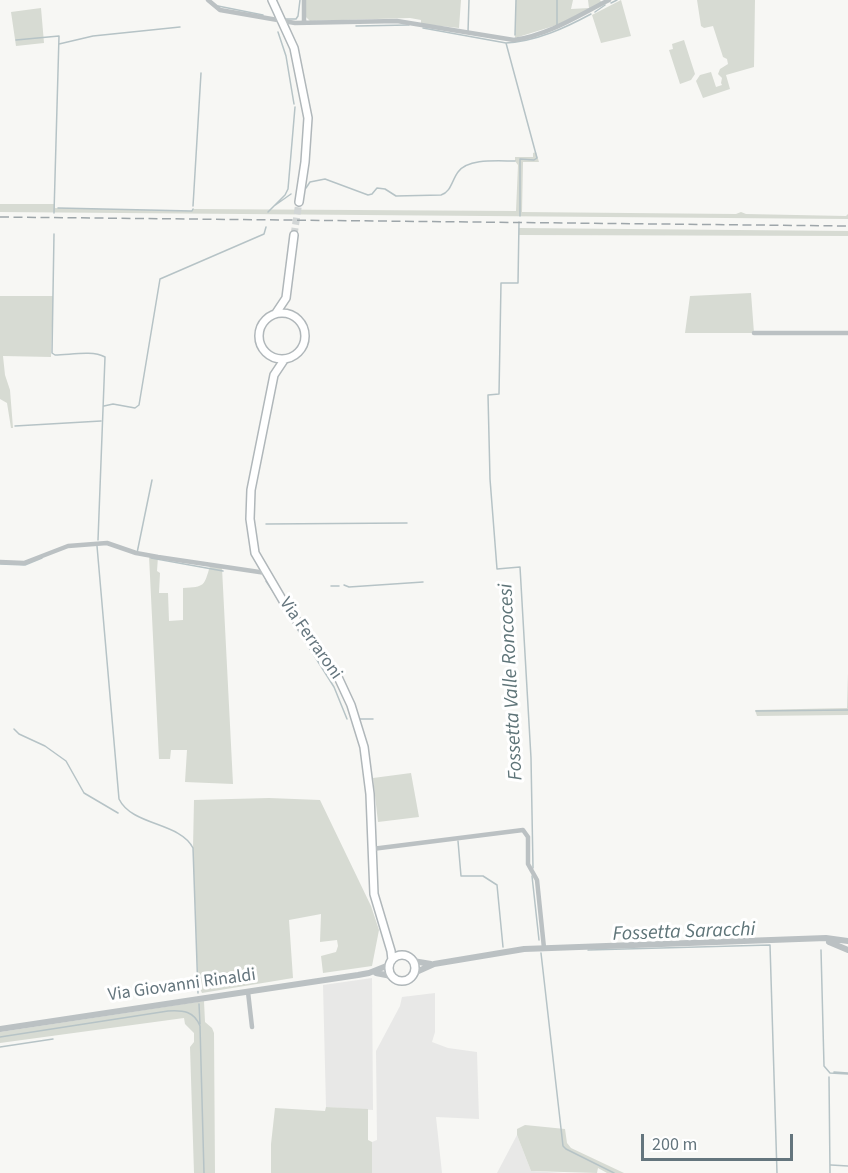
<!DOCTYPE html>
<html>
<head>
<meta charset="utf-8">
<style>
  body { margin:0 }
  #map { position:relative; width:848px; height:1173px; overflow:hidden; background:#f7f7f4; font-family:"Source Sans 3",sans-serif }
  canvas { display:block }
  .scale { position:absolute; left:641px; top:1134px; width:152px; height:27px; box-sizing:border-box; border:3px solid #64757d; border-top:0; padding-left:8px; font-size:18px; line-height:21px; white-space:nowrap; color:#64757d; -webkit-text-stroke:4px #fff; paint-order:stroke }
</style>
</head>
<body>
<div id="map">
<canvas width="848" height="1173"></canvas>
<div class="scale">200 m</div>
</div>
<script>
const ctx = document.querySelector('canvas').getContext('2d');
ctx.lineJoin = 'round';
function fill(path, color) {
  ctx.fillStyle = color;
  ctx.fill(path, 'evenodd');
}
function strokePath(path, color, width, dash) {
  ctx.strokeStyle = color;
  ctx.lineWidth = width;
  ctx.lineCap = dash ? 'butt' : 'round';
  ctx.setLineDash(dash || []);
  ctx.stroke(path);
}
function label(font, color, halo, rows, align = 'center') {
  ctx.font = font + ' "Source Sans 3",sans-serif';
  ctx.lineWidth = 6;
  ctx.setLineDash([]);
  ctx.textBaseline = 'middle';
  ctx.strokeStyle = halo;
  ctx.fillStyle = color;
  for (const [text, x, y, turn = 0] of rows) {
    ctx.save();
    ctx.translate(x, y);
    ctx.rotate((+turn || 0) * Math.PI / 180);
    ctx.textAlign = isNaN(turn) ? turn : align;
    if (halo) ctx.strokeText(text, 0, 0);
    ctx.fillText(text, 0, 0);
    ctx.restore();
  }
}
const built = new Path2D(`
  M372,978l1,132 -47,-3 -3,-122z
  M435,993v39l-3,10 16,6 29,4 2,67 -43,-2 6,56h-70v-31l5,-2 -1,-89 24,-45 2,-9z
  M517,1135l14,36 32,2h-66z`);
const green = new Path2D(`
  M305,0h156l-2,28 -38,-4v-4l-11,-2 -100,3 -5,-5z
  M516,0h57l-2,9 18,-1 -1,-8h12l2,3 -45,22 -42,13z
  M621,0l10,36 -30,7 -9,-28z
  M697,0h58l-1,67 -28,8 4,14 -27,9 -7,-17 4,-6 11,-3 5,15 6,-2 -1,-2 1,-5 -4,-4 2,-5 8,-5 -1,-5 -4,-2 -10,-31 -9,2 -3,-2z
  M41,8l3,35 -28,3 -5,-34z
  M684,40l11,34 -4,6 -11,4 -11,-34 4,-1 -1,-5z
  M536,152l3,10h-16l-1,50 214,2 5,-2 5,2 100,2 2,-2v5l-848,-7v-8h54l1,4 136,3 2,-2 323,2 2,-46 -3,-4v-4h18v-4z
  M519,228l329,3v5l-329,-1z
  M751,293l3,40h-69l5,-37z
  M0,296h53l-2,61 -48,-1 2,19 5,15 3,38h-2l-4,-25 -7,-4z
  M149,556l9,1 -1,14 3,2 -1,20h9l1,28 14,-1v-32c22,-1 21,-2 27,-22l12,2 11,216 -48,-2 2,-32h-16l-1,9h-11z
  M848,673v42l-91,1 -2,-6 92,-2z
  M411,773l8,44 -41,5 -5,-44z
  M269,798l51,2 51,106 8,24 -7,36 -49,7 -2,-17 15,-4 2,-6 -1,-6 -17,2 1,-28 -32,6 4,58 -91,15 -4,-8 -5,-137 1,-48z
  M204,1001l1,21 7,6 2,5 1,140h-21l-4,-126 4,-5v-9l-9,-9 -1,-6 -184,25v-11z
  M326,1107l42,2v31l4,2v31h-101v-29l4,-36 50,3z
  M525,1125l40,4 2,14 4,5 53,25h-17l-9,-5 -1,5 -66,-2 -14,-36v-6z`);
const stream = new Path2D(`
  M611,3l6,-3
  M218,6l45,9
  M595,12l10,-7
  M286,19h10l2,-3 2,-16
  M356,26l53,-1
  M557,26v-26
  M423,28l83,15c31,-2 59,-15 85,-29
  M278,32l8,24 8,48
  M468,32l1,-32
  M515,35l1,-35
  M16,40l43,-4 -5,177
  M506,43l31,115 -3,2 -14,-1v57
  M59,44l34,-8 87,-9
  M306,188l4,-6 15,-3 43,16 4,-1 5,-6 8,1 11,7 45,-1c10,-3 11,-15 17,-23 10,-14 40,-11 57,-11
  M193,206l8,-133
  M274,206l17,-12
  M58,208l134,3 1,-2
  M268,212l17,-17 3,-6 7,-82
  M519,222l-1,61h-17l-2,111 -11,1 2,84 7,90 23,-2 11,191 2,110
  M54,234l-2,119 3,2c15,0 37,-5 50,2l-7,183
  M104,406l9,-2 22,4 4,-3 21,-126 104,-45 2,-7
  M15,426l86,-5
  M266,524l141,-1
  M97,546l22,253c13,27 61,23 74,49l5,145
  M137,553l15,-73
  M151,558l72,13
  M0,564l25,1 17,-7
  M266,581l14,21
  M344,585l5,2 74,-5
  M331,586h8
  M286,611l48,76 13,32
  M756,711l92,-1
  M359,719h14
  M14,729l5,5 26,12 21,15 18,32 34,20
  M458,841l3,35h22l14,9 6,62
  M532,876l7,64
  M588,950l182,-5 7,228
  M821,950l3,116 6,7 18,1
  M541,953l22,193 3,3 48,24
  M199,1004l1,20
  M0,1037l168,-26c15,-1 26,0 32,15l4,147
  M0,1047l53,-8
  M834,1072l14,1
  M829,1077l1,96
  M831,1165l17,1`);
const secondaryTunnel = new Path2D(`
  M294,235l5,-33`);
const minor = new Path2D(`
  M208,0l12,10 75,13 102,-2 117,19c37,-6 63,-24 95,-40
  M304,0v22
  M754,333h94
  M0,562l24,1 44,-17 39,-3 29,10 22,4 108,16
  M372,849l151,-19 5,7v27l9,16 7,68
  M248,992l4,35`);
const tertiary = new Path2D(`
  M829,942l19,8
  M413,961l18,3
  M376,973l15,3
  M414,973l20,-9 90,-15 302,-11 22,3
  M0,1029l358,-54 11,-2 20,-8`);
const secondary = new Path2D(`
  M272,0l22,48 14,70 -3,44 -6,40
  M259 336a23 23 0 1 1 46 0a23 23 0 1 1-46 0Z
  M276,313l10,-15 8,-63
  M284,360l-10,15 -23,115 -1,29 5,34 31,53 52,71 13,28 13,42 6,47 4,100 17,57 1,9
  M389 968a13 13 0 1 1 26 0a13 13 0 1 1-26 0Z`);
const rail = new Path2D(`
  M0,217l848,9`);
const streetNames = [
  ["Via Ferraroni",310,639,55],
  ["Via Giovanni Rinaldi",182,986,-8]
];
const waterNames = [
  ["Fossetta Valle Roncocesi",512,682,-93],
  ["Fossetta Saracchi",684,933,-2]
];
fill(built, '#e8e8e7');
fill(green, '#d7dbd3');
strokePath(stream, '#b6c3c6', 1.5);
strokePath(secondaryTunnel, '#d2d6d6', 7, [7, 3.5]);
strokePath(secondary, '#b0b7ba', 10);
strokePath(minor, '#bbc1c3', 4.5);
strokePath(tertiary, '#bbc1c3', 6);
strokePath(secondary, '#fff', 7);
strokePath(rail, '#9ea6aa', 1.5, [9, 4.5]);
label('18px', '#64757d', '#fff', streetNames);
label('italic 20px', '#5e7478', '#fff', waterNames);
</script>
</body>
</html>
